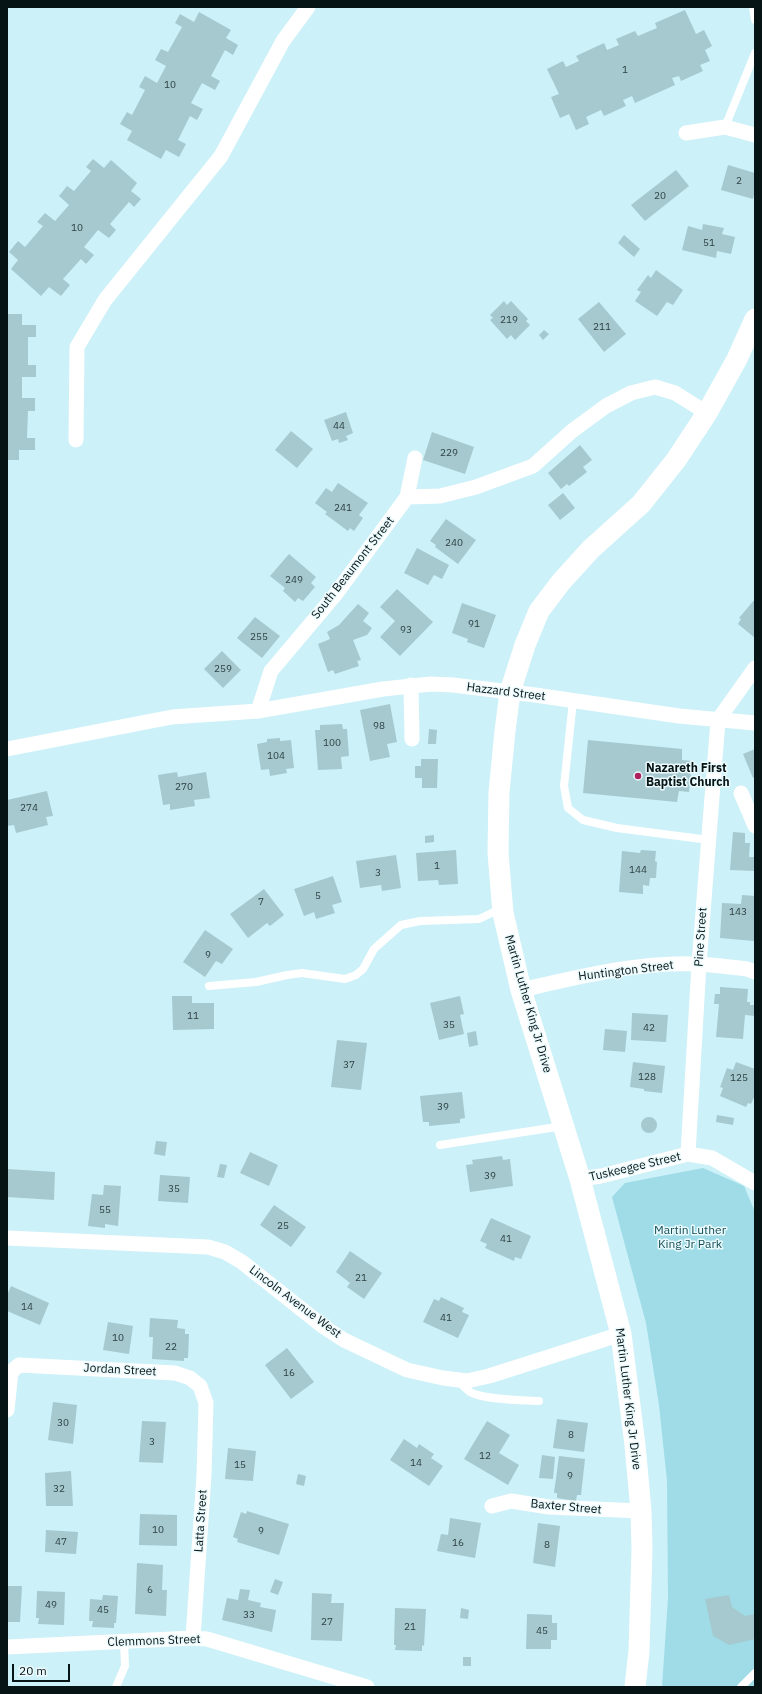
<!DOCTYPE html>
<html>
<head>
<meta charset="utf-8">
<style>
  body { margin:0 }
  #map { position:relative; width:762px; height:1694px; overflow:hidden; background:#ccf1f8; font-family:"IBM Plex Sans",sans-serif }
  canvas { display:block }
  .frame { position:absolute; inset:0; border:8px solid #071416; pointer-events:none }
  .scale { position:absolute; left:12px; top:1664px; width:58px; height:18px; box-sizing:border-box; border:2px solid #071416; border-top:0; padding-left:5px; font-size:12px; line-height:14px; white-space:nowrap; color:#071416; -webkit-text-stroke:3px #ebfafc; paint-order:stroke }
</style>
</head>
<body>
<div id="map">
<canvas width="762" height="1694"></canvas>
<div class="frame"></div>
<div class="scale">20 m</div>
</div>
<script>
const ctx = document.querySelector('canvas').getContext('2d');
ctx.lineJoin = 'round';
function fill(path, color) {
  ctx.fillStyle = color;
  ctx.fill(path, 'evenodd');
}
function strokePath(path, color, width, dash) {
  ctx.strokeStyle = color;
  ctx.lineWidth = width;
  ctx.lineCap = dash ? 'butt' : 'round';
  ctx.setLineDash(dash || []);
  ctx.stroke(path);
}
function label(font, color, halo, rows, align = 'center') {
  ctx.font = font + ' "IBM Plex Sans",sans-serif';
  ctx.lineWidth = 3;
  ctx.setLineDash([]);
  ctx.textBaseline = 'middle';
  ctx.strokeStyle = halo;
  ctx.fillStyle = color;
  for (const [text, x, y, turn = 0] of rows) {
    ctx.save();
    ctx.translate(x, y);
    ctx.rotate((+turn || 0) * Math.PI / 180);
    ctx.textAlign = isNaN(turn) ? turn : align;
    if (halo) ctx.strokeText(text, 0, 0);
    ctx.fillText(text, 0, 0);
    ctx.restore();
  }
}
const green = new Path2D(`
  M703,1168l41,18 11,26v475h-93l6,-89 -1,-117 -8,-76 -13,-82 -34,-126 13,-14z`);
const building = new Path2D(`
  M685,10l11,24 8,-4 8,16 -7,4 5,11 -10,4 3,6 -22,10 -2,-5 -7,2 3,7 -40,18 -3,-7 -9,4 3,6 -22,10 -3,-6 -15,7 3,7 -13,6 -7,-16 -9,4 -9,-21 8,-3 -12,-25 16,-8 3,6 13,-6 -3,-5 28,-13 3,7 12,-5 -3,-6 19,-8 3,5 19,-8 -2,-5z
  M199,12l32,18 -5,8 12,7 -5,10 -8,-5 -14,26 9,5 -5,9 -13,-7 -11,20 12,6 -6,11 -7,-4 -12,24 8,4 -7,13 -13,-7 -5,9 -34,-19 5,-9 -12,-7 7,-12 5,3 13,-25 -6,-3 6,-11 12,7 9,-17 -11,-6 6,-11 7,3 14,-25 -7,-4 5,-9 14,8z
  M93,159l11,9 7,-8 26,23 -6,8 10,8 -7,8 -5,-5 -19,22 6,6 -7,8 -11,-8 -14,17 10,8 -8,9 -5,-5 -18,20 7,6 -9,11 -12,-9 -8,9 -30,-27 7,-9 -9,-8 9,-11 7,6 18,-21 -6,-4 8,-9 10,8 14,-16 -10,-9 8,-10 7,5 17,-20 -5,-4z
  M728,165l27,8v17l-2,9 -32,-9z
  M676,170l13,16 -44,35 -14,-16z
  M703,224l21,4 -2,6 13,3 -4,17 -14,-3 -1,7 -34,-8 6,-24 14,4z
  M624,235l16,14 -6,8 -16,-14z
  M656,270l27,20 -10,15 -6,-3 -10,14 -22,-15 6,-9 -4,-2 11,-15 3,3z
  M504,301l3,4 4,-4 17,18 -2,2 4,4 -15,15 -4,-5 -4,4 -17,-19 3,-2 -3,-3z
  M599,302l27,32 -22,18 -26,-33z
  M7,314h15v11h14v12h-8v28h8v12h-14v21h13v13h-7l-1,27h8v12h-16v10h-12z
  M544,330l5,4 -6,6 -4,-5z
  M346,412l7,21 -7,3 2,4 -9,3 -1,-4 -6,2 -8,-21z
  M291,431l22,18 -16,19 -22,-18z
  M432,432l42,15 -9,27 -42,-14z
  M580,445l12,15 -9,7 4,5 -18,14 -2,-2 -6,5 -13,-16z
  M338,483l30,20 -9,12 4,3 -9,13 -4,-3 -2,3 -23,-17 2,-2 -12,-9 11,-15 6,4z
  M563,493l12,15 -15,12 -12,-15z
  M446,519l30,21 -18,24 -23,-17 1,-2 -6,-4z
  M417,548l32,17 -7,14 -8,-4 -6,10 -24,-12z
  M289,554l27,23 -5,6 4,4 -12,14 -5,-3 -3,4 -12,-11 2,-3 -15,-12z
  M397,589l36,33 -33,34 -20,-19 15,-16 -15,-14z
  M755,599v39l-17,-14 3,-5 -2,-1z
  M462,603l34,12 -12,33 -17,-6 1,-3 -16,-6z
  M358,604l11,9 -6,8 9,7 -5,7 -14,5 8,20 -4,1 2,5 -24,8 -2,-4 -5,2 -10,-28 12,-5 -3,-7 12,-7z
  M255,617l25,19 -18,22 -25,-20z
  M222,651l19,19 -18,18 -19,-19z
  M390,704l7,38 -10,2 3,13 -20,4 -10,-51z
  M342,724l1,5h4l2,27 -8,1 1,12 -24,1 -3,-40h5v-5z
  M429,729l8,1 -1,14h-8z
  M280,738v3l11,-1 3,28 -8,1 1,4 -17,3 -1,-7 -8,1 -4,-26 10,-2v-3z
  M588,740l94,9v11l10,1 -3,31 -10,-1 -2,11 -94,-9z
  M755,749v28l-2,1 -10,-24z
  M421,759h17l-1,29h-15v-10h-7v-12h6z
  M177,772l1,5 28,-5 4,26 -16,2 1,6 -25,4v-6l-7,1 -5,-30z
  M47,791l6,25 -7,1 2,8 -32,8 -2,-8 -7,1v-26z
  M733,832l12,1v10h5l-1,14h6l-1,14 -24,-1z
  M434,835v7l-9,1v-7z
  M456,850l2,34 -19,1 -1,-5 -20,1 -2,-28z
  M641,850l15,1 -1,10 2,1 -1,16h-6l-1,8 -6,-1v9l-24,-2 3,-41 18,2z
  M396,855l5,33 -19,3 -1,-6 -21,3 -4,-27z
  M333,876l9,26 -10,3 3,8 -19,6 -2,-7 -10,4 -10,-27z
  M264,889l20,26 -14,11 -3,-3 -19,15 -18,-24z
  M742,895l13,1 -1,45 -34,-3 2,-35 19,1z
  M205,930l28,19 -11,15 -6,-3 -11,16 -22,-15z
  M720,987l28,2 -1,13h3v3h5v11l-10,-1 -2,24 -27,-2 3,-33h-5l1,-10h5z
  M172,996h20v7h22v26l-41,1z
  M460,996l4,18 -4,1 4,19 -25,6 -9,-37z
  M632,1013l36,2 -2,27 -35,-2z
  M605,1029l22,2 -2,21 -22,-2z
  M476,1031l2,14 -9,2 -2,-14z
  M337,1040l30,3 -6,47 -30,-3z
  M633,1062l32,4 -3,27 -18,-2v-2l-14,-2z
  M736,1062l19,7v26l-4,9 -3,-1 -2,4 -26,-11 3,-8 -3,-1 7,-19 6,2z
  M462,1092l3,26 -5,1v4l-31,3v-4h-6l-3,-26z
  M717,1115l17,3 -1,7 -17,-3z
  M641 1125a8 8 0 1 1 16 0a8 8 0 1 1-16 0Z
  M156,1141l11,1 -2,14 -11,-2z
  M250,1152l28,13 -9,21 -29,-13z
  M502,1156l1,4 7,-1 3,27 -43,6 -4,-27 7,-1 -1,-4z
  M220,1164l7,1 -3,13 -7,-1z
  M7,1169l48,3 -1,28 -47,-3z
  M160,1175l30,2 -2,26 -30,-2z
  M104,1185l17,1 -3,40 -13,-2v4l-17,-2 4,-32 11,1z
  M274,1205l32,22 -15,20 -31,-22z
  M491,1218l40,18 -10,23 -6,-2 -1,4 -29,-13 2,-4 -7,-3z
  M350,1251l32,22 -18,26 -17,-12 3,-4 -14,-11z
  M11,1286l38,17 -9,22 -33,-14v-16z
  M441,1297l23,11 -2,4 7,3 -11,23 -35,-16 11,-23 5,2z
  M150,1318l28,2 -1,8 8,1v5h4l-1,24h-4v3l-32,-2 1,-22h-4z
  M108,1322l25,4 -4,28 -26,-4z
  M287,1348l27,34 -23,17 -26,-34z
  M53,1402l24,3 -4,39 -25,-4z
  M557,1419l31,4 -4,29 -31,-4z
  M142,1421l24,1 -3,41 -24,-1z
  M487,1421l23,14 -11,18 20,12 -11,20 -44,-26z
  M404,1439l13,9 2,-4 15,10 -3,4 12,8 -14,20 -39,-26z
  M228,1448l28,3 -3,30 -28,-2z
  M542,1455l13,2 -2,22 -14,-1z
  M559,1456l26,3 -4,36h-4l-1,6 -19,-3v-5h-3z
  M71,1471l2,35h-27l-1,-33z
  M298,1474l8,2 -2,10 -8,-2z
  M247,1511l42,13 -10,31 -42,-13 1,-3 -5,-2 8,-25 5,2z
  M140,1514l37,1v31l-38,-1z
  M450,1518l31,5 -6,35 -38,-7 4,-17 7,1z
  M538,1523l22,3 -5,41 -22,-4z
  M46,1530l32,2 -2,22 -31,-2z
  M137,1563l26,2 -1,25h5l-1,26 -31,-2z
  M275,1579l8,3 -5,13 -8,-3z
  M7,1586h15l-2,36h-13z
  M240,1589l10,1 -2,10 13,3 -1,4 16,3 -4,22 -50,-12 5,-22 11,2z
  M37,1591l28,1 -1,33 -26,-1 1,-6h-3z
  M312,1593l20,1 -1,9h13l-2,38 -31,-1z
  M103,1595l15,1 -2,27h-2v5l-22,-1 1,-6h-4l1,-22 12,1z
  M729,1595l3,12 13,9 10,-2v25l-26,6 -16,-9 -8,-37z
  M395,1608l31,1 -2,37 -2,-1v6l-27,-1 1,-5h-2z
  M461,1608l8,2 -1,9 -8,-1z
  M527,1614l25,1v8h5v17h-6v9h-25z
  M463,1657h8v9h-8z`);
const service = new Path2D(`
  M753,7l2,13
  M725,127l30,-74
  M573,701l-9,85 4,22 15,12 34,8 92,12
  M209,986l47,-4 31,-7 15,-2 43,6 11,-4 7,-6 11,-20 27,-24 19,-4 59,-2 23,-11
  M440,1145l123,-19
  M459,1381c3,4 7,8 11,11 14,8 52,8 69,9
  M116,1687l9,-21 -1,-24
  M741,1687l14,-14`);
const minor = new Path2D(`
  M686,133l39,-6 30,8
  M76,440l1,-93 28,-47 116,-144 62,-115 25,-34
  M407,497l8,-39
  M411,685l1,54
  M258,711l125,-22 48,-5 22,1 82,10 144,21 76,7
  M7,749l165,-32 86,-6 13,-40 64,-76 72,-98 33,-1 36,-9 57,-21 39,-35 34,-25 25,-13 24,-6 20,6 32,20
  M741,793l14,33
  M521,990c57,-13 119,-29 178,-26 16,1 32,3 48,5l8,3
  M688,1154l11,-190 19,-244 37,-52
  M580,1179l21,-3 87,-22 24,4 43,25
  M7,1238l201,9 17,5 17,10 82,65 20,13 63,30 36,8 24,3 22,-5 132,-42
  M7,1410l4,-38 8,-7 156,8 15,5 10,8 6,17 -2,72 -11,163
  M492,1506l19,-5 38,6 92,4
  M7,1647l186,-9 14,1 160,48`);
const secondary = new Path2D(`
  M635,1687l4,-36 3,-102 -1,-38 -6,-66 -14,-111 -41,-155 -59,-189 -18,-77 -5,-60 1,-61 6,-61 5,-39 15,-47 14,-34 22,-29 30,-33 50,-45 35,-44 31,-47 30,-54 18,-40`);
const markers = [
  [638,776,4,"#ac205e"]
];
const numberNames = [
  ["1",625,70],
  ["10",170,85],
  ["2",739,181],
  ["20",660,196],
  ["10",77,228],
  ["51",709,243],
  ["219",509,320],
  ["211",602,327],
  ["44",339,426],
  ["229",449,453],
  ["241",343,508],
  ["240",454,543],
  ["249",294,580],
  ["91",474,624],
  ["93",406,630],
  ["255",259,637],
  ["259",223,669],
  ["98",379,726],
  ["100",332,743],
  ["104",276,756],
  ["270",184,787],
  ["274",29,808],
  ["1",437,866],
  ["144",638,870],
  ["3",378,873],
  ["5",318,896],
  ["7",261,902],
  ["143",738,912],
  ["9",208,955],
  ["11",193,1016],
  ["35",449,1025],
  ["42",649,1028],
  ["37",349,1065],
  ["128",647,1077],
  ["125",739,1078],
  ["39",443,1107],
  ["39",490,1176],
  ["35",174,1189],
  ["55",105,1210],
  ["25",283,1226],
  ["41",506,1239],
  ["21",361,1278],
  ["14",27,1307],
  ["41",446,1318],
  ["10",118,1338],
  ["22",171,1347],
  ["16",289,1373],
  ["30",63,1423],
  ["8",571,1435],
  ["3",152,1442],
  ["12",485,1456],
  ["14",416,1463],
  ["15",240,1465],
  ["9",570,1476],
  ["32",59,1489],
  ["10",158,1530],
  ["9",261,1531],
  ["47",61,1542],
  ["16",458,1543],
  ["8",547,1545],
  ["6",150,1590],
  ["49",51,1605],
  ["45",103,1610],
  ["33",249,1615],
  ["27",327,1622],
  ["21",410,1627],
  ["45",542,1631]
];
const streetNames = [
  ["South Beaumont Street",353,568,-52],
  ["Hazzard Street",506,692,7],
  ["Pine Street",701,937,-86],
  ["Huntington Street",626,971,-7],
  ["Martin Luther King Jr Drive",528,1004,74],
  ["Tuskeegee Street",635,1167,-13],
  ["Lincoln Avenue West",295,1302,37],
  ["Jordan Street",120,1370,3],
  ["Martin Luther King Jr Drive",628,1399,83],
  ["Baxter Street",566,1507,5],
  ["Latta Street",201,1521,-86],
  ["Clemmons Street",154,1641,-2]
];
const poiNames = [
  ["Nazareth First",646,769],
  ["Baptist Church",646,783]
];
const parkNames = [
  ["Martin Luther",690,1231],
  ["King Jr Park",690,1245]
];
fill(green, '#9fdce7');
fill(building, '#a5c9cf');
strokePath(service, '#fff', 8);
strokePath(minor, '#fff', 15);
strokePath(secondary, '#fff', 21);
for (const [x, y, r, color] of markers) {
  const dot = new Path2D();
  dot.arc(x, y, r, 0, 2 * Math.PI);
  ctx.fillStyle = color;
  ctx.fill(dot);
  strokePath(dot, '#ebfafc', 1.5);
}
label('10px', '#2e4144', null, numberNames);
label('12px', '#071416', '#ebfafc', streetNames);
label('bold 12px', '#071416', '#ebfafc', poiNames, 'left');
label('12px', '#134e57', '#ebfafc', parkNames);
</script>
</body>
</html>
